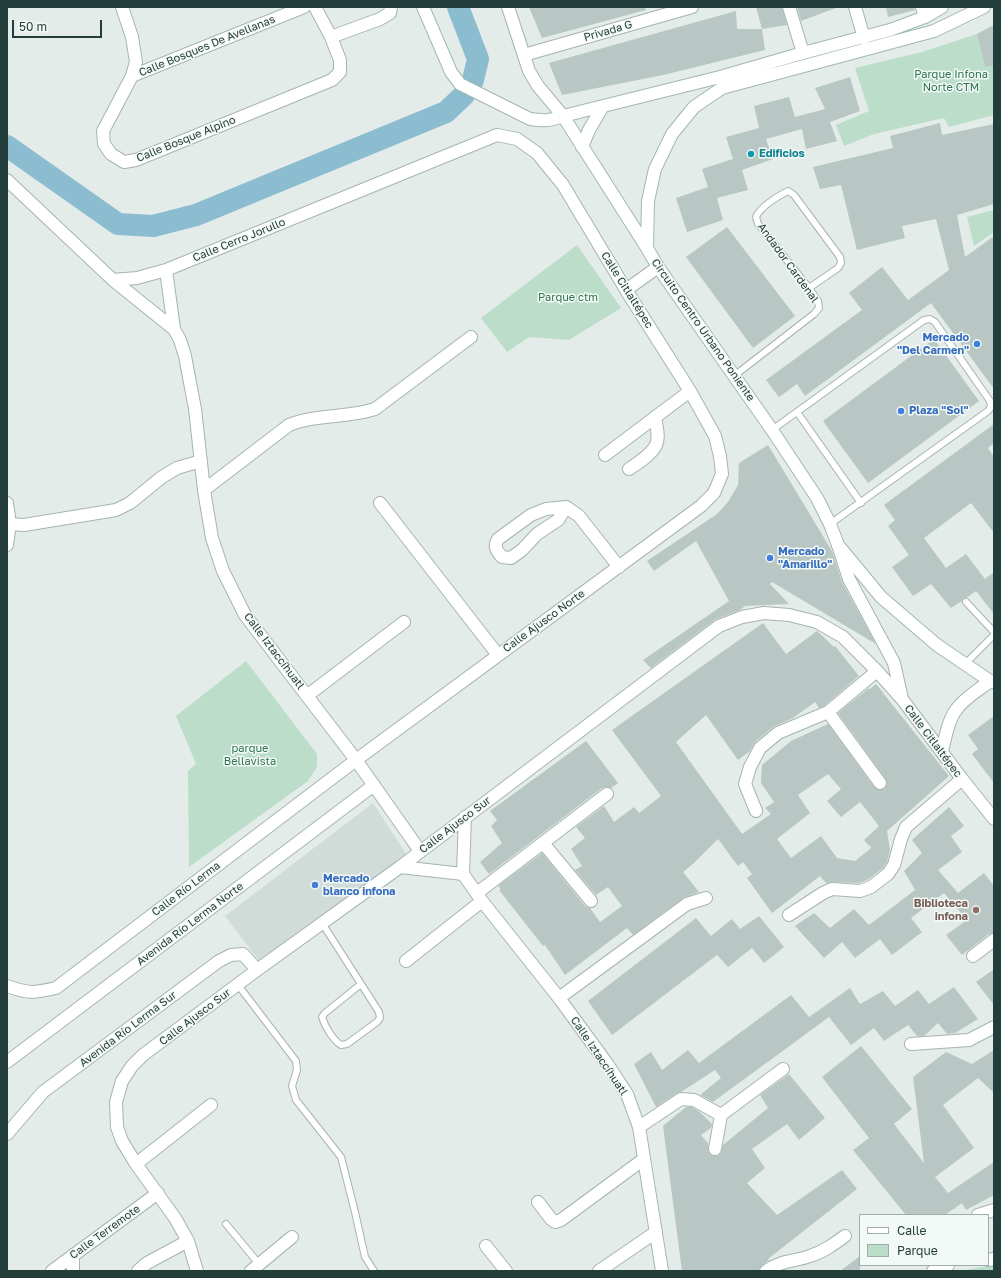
<!DOCTYPE html>
<html>
<head>
<meta charset="utf-8">
<style>
  body { margin:0 }
  #map { position:relative; width:1001px; height:1278px; overflow:hidden; background:#e3ece9; font-family:"Golos Text",sans-serif }
  canvas { display:block }
  .frame { position:absolute; inset:0; border:8px solid #233d3a; pointer-events:none }
  .legend { position:absolute; left:859px; top:1214px; width:130px; height:52px; box-sizing:border-box; background:#f3f9f7; border:1px solid #a0aeab; margin:0; padding:5px 7px; list-style:none; font-size:12px; color:#233d3a }
  .legend li { display:flex; align-items:center; gap:8px; height:20px }
  .legend b { width:20px; border:1px solid #a0aeab }
  .scale { position:absolute; left:12px; top:20px; width:90px; height:18px; box-sizing:border-box; border:2px solid #233d3a; border-top:0; padding-left:5px; font-size:12px; line-height:14px; white-space:nowrap; color:#233d3a; -webkit-text-stroke:3px #f3f9f7; paint-order:stroke }
</style>
</head>
<body>
<div id="map">
<canvas width="1001" height="1278"></canvas>
<div class="frame"></div>
<ul class="legend">
<li><b style="height:5px;background:#fff"></b>Calle</li>
<li><b style="height:11px;background:#bcddc9"></b>Parque</li>
</ul>
<div class="scale">50 m</div>
</div>
<script>
const ctx = document.querySelector('canvas').getContext('2d');
ctx.lineJoin = 'round';
function fill(path, color) {
  ctx.fillStyle = color;
  ctx.fill(path, 'evenodd');
}
function strokePath(path, color, width, dash) {
  ctx.strokeStyle = color;
  ctx.lineWidth = width;
  ctx.lineCap = dash ? 'butt' : 'round';
  ctx.setLineDash(dash || []);
  ctx.stroke(path);
}
function label(font, color, halo, rows, align = 'center') {
  ctx.font = font + ' "Golos Text",sans-serif';
  ctx.lineWidth = 3;
  ctx.setLineDash([]);
  ctx.textBaseline = 'middle';
  ctx.strokeStyle = halo;
  ctx.fillStyle = color;
  for (const [text, x, y, turn = 0] of rows) {
    ctx.save();
    ctx.translate(x, y);
    ctx.rotate((+turn || 0) * Math.PI / 180);
    ctx.textAlign = isNaN(turn) ? turn : align;
    if (halo) ctx.strokeText(text, 0, 0);
    ctx.fillText(text, 0, 0);
    ctx.restore();
  }
}
const built = new Path2D(`
  M373,803l34,52 -147,107 -35,-46z`);
const green = new Path2D(`
  M977,34l8,33 9,-1v49l-45,12 -5,-9 -70,16 -30,12 -8,-21 33,-14 -14,-43 67,-16z
  M994,210v22l-20,14 -7,-29z
  M577,245l44,63 -52,32 -40,-3 -22,15 -26,-34z
  M246,661l71,93v13l-9,14 -119,86 -1,-96 8,-7 -20,-48z
  M994,1265v6h-34z`);
const river = new Path2D(`
  M458,7l20,52 -5,21
  M7,146l111,78 35,2 43,-11 250,-103 18,-17`);
const building = new Path2D(`
  M529,7h116l1,3 -104,28z
  M756,7h26l5,18 -25,4z
  M797,7h39v1l-35,13z
  M886,7h28l1,3 -27,7z
  M736,11l1,18h25l3,21 -102,25 -101,20 -13,-32z
  M994,25v41l-9,1 -8,-33z
  M850,77l10,34 -30,11 7,19 -31,8 -4,-20 -36,10 7,20 -31,11 6,20 -31,8 6,22 -36,12 -11,-34 32,-11 -6,-18 31,-10 -7,-22 33,-9 -5,-22 35,-9 6,20 30,-8 -10,-21z
  M940,123l2,12 52,-11v80l-37,11 8,42 29,-21v153l-63,-86 -126,93 -8,-12 -18,13 -13,-17 96,-70 -13,-17 33,-26 26,33 41,-30 -13,-51 -34,7 3,12 -48,12 -16,-65 -21,4 -7,-22 80,-19 -3,-12z
  M727,227l68,89 -42,32 -67,-91z
  M934,339l45,62 -111,82 -45,-62z
  M994,424v19l-6,5 6,9v76l-23,-30 -47,35 22,30 20,-14 19,25 9,-7v42l-18,-23 -10,7h-3l-1,3 -11,7 -20,-24 -18,12 -21,-29 17,-12 -21,-29 7,-6 -11,-15z
  M768,445l64,106 10,31 34,62 -104,-62 -2,2 19,20 -44,2 -5,4 -24,9 -65,49 -8,-8 86,-59 -33,-60 -42,30 -7,-10 70,-47 11,-12 10,-17 1,-22z
  M763,623l23,31 31,-23 17,16 1,-1 24,30 -35,30 -5,2 -4,-6 -22,16 -20,9 -18,15 -5,9 -12,9 -32,-45 -30,27 66,92 29,-20 -6,-6 9,-6 -13,-19 1,-18 29,-24 37,-17 46,63 6,3 5,-1 2,-6 -1,-4 -48,-66 31,-25 1,1 6,-5 73,92 -62,55 3,19 -3,12 -5,7 -15,11 -8,3 -26,-1 -7,1 -6,-7 -48,37 -25,-35 5,-4 -9,-12 -5,4 -20,-27 -24,24 -11,9 16,20 -16,6 -50,37 -6,-7 -62,47 -20,-30 -2,1 -44,-56 2,-1 -3,-3 44,-33 43,53 5,2 10,14 22,-16 -14,-19 -12,8 -21,-25 7,-4 -11,-17 14,-11 -9,-11 28,-21 10,16 20,-15 5,6 22,-17 -49,-66zM828,774l13,15 -14,12 14,16 19,-15 19,24 -15,14 5,6 1,-1 1,3 -16,13 -18,-3 -16,-22 -30,22 -14,-19 33,-26 -12,-18z
  M994,716v67l-22,-29 6,-5 -10,-14z
  M586,741l32,42 -7,5 -5,-1 -4,1 -113,86 -9,-12 22,-19 -11,-17 6,-6 -7,-9z
  M949,807l15,19 -13,10 11,16 -24,18 20,23 26,-20 10,13v47l-5,1 -27,21 -16,-20 21,-15 -23,-27 -33,25 11,14 -30,23 -12,-16 -25,19 -13,-16 -18,16 -29,-32 19,-13 16,15 24,-19 15,16 46,-35 -11,-19 18,-18 -10,-13z
  M759,916l25,31 -20,16 -12,-15 -24,19 -11,-12 -105,80 -24,-34 108,-83 15,18 21,-17 8,10z
  M994,969v36l-18,-23z
  M954,987l24,32 -23,14 -8,1 -9,-11 -14,13h-7l-9,-11 -24,16 -10,-13 -23,17 -22,-28 -116,85 -13,-7 21,-17 -6,-8 -34,22 -4,1 -21,14 -22,-43 17,-12 11,18 26,-20 11,13 92,-68 18,22 41,-29 10,16 23,-13 12,15 23,-16 11,14z
  M861,1046l51,63 -18,15 30,39 -11,-86 33,-25 26,12 22,-14v43l-16,-15 -35,27 31,43 -39,29 13,16 46,-31v33l-28,15 -4,-7 -17,12h-39l-53,-65 16,-12 -47,-61z
  M789,1074l36,44 -26,22 -12,-16 -35,25 13,19 -18,15 30,32 65,-45 15,19 -89,70 1,1 -7,5 -3,6h-77l-19,-145 23,-19h6l9,6 11,11 -1,4 -10,7 7,8v8l2,3 3,2h5l3,-3 2,-8 45,-37 -8,-13z
  M860,1256v15h-20z`);
const lane = new Path2D(`
  M734,376l80,-62 5,-6 -1,-7 -9,-13 -51,-64 -2,-7c4,-10 22,-21 32,-26l6,4 46,62 1,6 -3,5 -29,20
  M797,412l64,91
  M772,430l152,-110 6,-1 5,3 55,79 1,6 -3,4 -158,113
  M966,602l28,30
  M965,664l29,-29
  M322,923l57,89 1,6 -3,4 -30,22 -6,1c-8,-5 -16,-18 -19,-28l3,-4 36,-29
  M238,985l58,76 1,9 -5,16 4,14 45,57 14,55 10,45 9,14
  M226,1224l33,40`);
const street = new Path2D(`
  M122,7l10,30 4,25 -4,14 -29,55 1,13 7,10 13,8 12,-2 196,-80 8,-8v-12l-9,-23 -16,-30
  M508,7l21,64 9,15 25,30
  M789,7l14,46
  M855,7l9,31
  M922,7l3,10
  M331,37l49,-18 10,-6 1,-6
  M524,55l168,-48
  M132,76l172,-69
  M7,180l106,100 61,49
  M166,270l8,59 6,11 5,16 10,53 9,81 8,48 11,33 22,44 111,145 64,91
  M626,290l32,-23
  M605,455l85,-64
  M629,469c9,-6 22,-14 27,-24 4,-8 0,-20 -1,-28
  M204,490l85,-65c27,-11 58,-7 86,-16l96,-72
  M7,503l3,21 -3,21
  M380,503l118,152
  M566,507l-8,13 -21,14 -15,16 -11,8 -9,-1c-5,-6 -9,-10 -4,-18l33,-24 15,-6 20,-2 13,9 40,51
  M10,524l14,1 92,-15 14,-7 32,-26 15,-9 24,-7
  M838,545l11,34 45,84 8,36 60,80 32,40
  M308,695l96,-73
  M828,712l52,71
  M942,752c3,-13 6,-32 14,-42 8,-12 23,-20 34,-29
  M756,811l-11,-27 5,-17 10,-19 18,-15 50,-21 49,-41
  M465,817l-2,57 19,27 77,97 49,67 19,29 12,33 23,144
  M543,843l48,58
  M400,867l63,7
  M477,893l130,-99
  M789,915l34,-22 9,-4 28,2 11,-4 17,-13 6,-9 7,-26 5,-12 56,-48
  M973,956l21,-16
  M406,961l76,-60
  M7,986c22,8 27,7 49,2l300,-228 345,-254 13,-13 8,-19 -2,-18 -5,-20 -25,-45 -64,-101 -63,-105 -26,-32 -20,-14 -20,-4 -331,135 -29,8 -24,2
  M559,998l128,-94 19,-6
  M911,1044l58,-4 25,-13
  M7,1062l367,-277
  M639,1127l42,-28 13,1 27,15 62,-46
  M7,1134l36,-42 176,-131 12,-6 12,-1 14,16
  M715,1149l6,-34
  M136,1164l75,-59
  M538,1202l13,17 4,3 6,-2 83,-61
  M978,1215l16,-5
  M486,1246l20,25
  M73,1255v16
  M988,1260l6,-1
  M52,1271l106,-78
  M138,1271l9,-8 41,-22
  M197,1271l-9,-30 -13,-23 -39,-54 -14,-23 -5,-14 -1,-25 6,-21 10,-15 11,-11 114,-85 143,-103 319,-241 23,-9 22,-4 25,2 28,7 26,15 34,34 25,28
  M251,1271l41,-34
  M599,1271l57,-39
  M766,1271c15,-11 28,-9 44,-15 13,-4 24,-12 35,-20
  M933,1271l6,-5 9,-1`);
const secondary = new Path2D(`
  M423,7l28,65 9,12 70,35c14,2 19,2 33,-3l157,-39 83,-24 87,-23 35,-13 17,-10
  M563,116l84,132 11,19 114,163 45,68 13,26 8,21 43,52 56,48 28,19 25,17 4,1
  M582,147l7,-17 14,-24
  M647,248l1,-47 7,-32 17,-35 22,-27 28,-19 212,-57 50,-24`);
const markers = [
  [751,154,4,"#0f9aa8"],
  [977,344,4,"#3f7fe0"],
  [901,411,4,"#3f7fe0"],
  [770,558,4,"#3f7fe0"],
  [315,885,4,"#3f7fe0"],
  [976,910,4,"#8d6e63"]
];
const streetNames = [
  ["Privada G",608,31,-16],
  ["Calle Bosques De Avellanas",207,46,-22],
  ["Calle Bosque Alpino",186,139,-22],
  ["Calle Cerro Jorullo",239,240,-22],
  ["Andador Cardenal",788,263,54],
  ["Calle Citlaltépec",627,290,58],
  ["Circuito Centro Urbano Poniente",703,330,55],
  ["Calle Ajusco Norte",544,621,-36],
  ["Calle Iztaccíhuatl",274,651,53],
  ["Calle Citlaltépec",933,741,53],
  ["Calle Ajusco Sur",455,825,-37],
  ["Calle Río Lerma",186,889,-37],
  ["Avenida Río Lerma Norte",190,924,-37],
  ["Calle Ajusco Sur",195,1017,-37],
  ["Avenida Río Lerma Sur",128,1029,-37],
  ["Calle Iztaccíhuatl",599,1056,56],
  ["Calle Terremote",105,1232,-36]
];
const parkNames = [
  ["Parque Infona",951,75],
  ["Norte CTM",951,88],
  ["Parque ctm",568,298],
  ["parque",250,749],
  ["Bellavista",250,762]
];
const cultureNames = [
  ["Edificios",759,154]
];
const shopNames = [
  ["Mercado",969,338,"right"],
  ["\"Del Carmen\"",969,351,"right"],
  ["Plaza \"Sol\"",909,411],
  ["Mercado",778,552],
  ["\"Amarillo\"",778,565],
  ["Mercado",323,879],
  ["blanco infona",323,892]
];
const educationNames = [
  ["Biblioteca",968,904],
  ["infona",968,917]
];
fill(built, '#d1dcd9');
fill(green, '#bcddc9');
strokePath(river, '#8cbcd0', 22);
fill(building, '#b8c7c3');
strokePath(lane, '#a6b4b1', 8);
strokePath(street, '#a6b4b1', 14);
strokePath(secondary, '#a1b8b3', 14);
strokePath(lane, '#fff', 6);
strokePath(street, '#fff', 12);
strokePath(secondary, '#fff', 12);
for (const [x, y, r, color] of markers) {
  const dot = new Path2D();
  dot.arc(x, y, r, 0, 2 * Math.PI);
  ctx.fillStyle = color;
  ctx.fill(dot);
  strokePath(dot, '#f3f9f7', 1.5);
}
label('11px', '#233d3a', '#f3f9f7', streetNames);
label('11px', '#2e7352', '#f3f9f7', parkNames);
label('bold 11px', '#0d838f', '#f3f9f7', cultureNames, 'left');
label('bold 11px', '#366cbe', '#f3f9f7', shopNames, 'left');
label('bold 11px', '#785e54', '#f3f9f7', educationNames, 'right');
</script>
</body>
</html>
